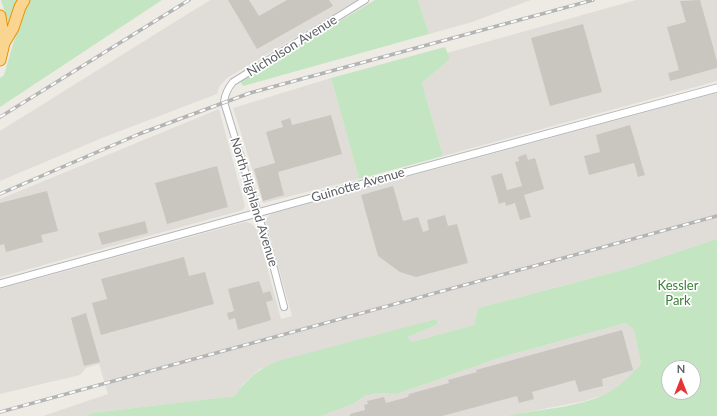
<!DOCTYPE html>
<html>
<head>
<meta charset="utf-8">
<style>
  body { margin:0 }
  #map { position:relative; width:717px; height:416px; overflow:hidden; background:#eeebe4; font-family:Lato,sans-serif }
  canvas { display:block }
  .north { position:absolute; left:661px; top:360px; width:40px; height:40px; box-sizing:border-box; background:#fff; border:1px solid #bec0c1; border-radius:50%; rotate:0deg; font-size:11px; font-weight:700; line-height:16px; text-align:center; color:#5c6164 }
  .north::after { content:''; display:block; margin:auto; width:14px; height:18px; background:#e53436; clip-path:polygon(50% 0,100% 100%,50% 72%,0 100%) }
</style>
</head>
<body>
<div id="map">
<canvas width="717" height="416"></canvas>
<div class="north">N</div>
</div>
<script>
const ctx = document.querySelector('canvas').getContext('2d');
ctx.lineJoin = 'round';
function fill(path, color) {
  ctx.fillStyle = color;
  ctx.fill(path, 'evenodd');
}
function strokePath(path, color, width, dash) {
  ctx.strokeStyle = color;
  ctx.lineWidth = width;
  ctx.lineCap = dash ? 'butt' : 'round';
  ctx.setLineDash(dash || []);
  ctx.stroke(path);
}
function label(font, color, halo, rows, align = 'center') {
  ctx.font = font + ' Lato,sans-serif';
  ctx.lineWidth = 3.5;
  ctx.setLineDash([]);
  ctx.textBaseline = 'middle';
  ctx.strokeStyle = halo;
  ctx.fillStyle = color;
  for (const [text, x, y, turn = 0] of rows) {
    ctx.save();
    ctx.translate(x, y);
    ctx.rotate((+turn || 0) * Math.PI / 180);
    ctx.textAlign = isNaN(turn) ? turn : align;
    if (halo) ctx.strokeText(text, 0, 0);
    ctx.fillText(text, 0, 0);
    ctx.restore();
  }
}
const industrial = new Path2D(`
  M210,0h149l-132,78 -8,9 -2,7 -115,44 -102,43v-50z
  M418,0h113l-59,22 -43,12z
  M636,0h81v81l-274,75 -21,-73 28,-24 -3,-6z
  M331,78l28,101 -96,24 -30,-95z
  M717,93v146l-87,29 -152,40 -4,17 -63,17 -3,-5 30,-13 -2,-5 -176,50 -17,15 -7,12 -144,17 -8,3h-41l65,-22 -9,-30 -13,4 -6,7 -80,19v-105l245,-67 6,1 6,6 24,90 11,-3 -26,-94v-3l5,-5z
  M219,109l26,97 -2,4 -243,67v-78z
  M626,323l8,7 7,34 -18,19 -15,10 -23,8 -79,15h-185l32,-12 12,-8 12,-3 20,1 105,-37z`);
const green = new Path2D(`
  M1,0h18l-10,25z
  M30,0h132l-162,107v-29l4,-3 18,-62z
  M375,0h43l11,34 -186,52 -3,-5z
  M445,47l5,12 -28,24 21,73 -84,23 -28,-101z
  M717,239v177h-211c32,-7 75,-8 103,-24 13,-7 22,-18 32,-28l-7,-34 -8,-7 -124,34 -105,37 -20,-1 -12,3 -12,8 -32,12h-237l8,-3 143,-17c12,-18 24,-27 43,-35l158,-42 2,5 -30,13 3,5 63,-17 4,-17 152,-40zM669,368h24v24h-24z`);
const building = new Path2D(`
  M228,0h21l10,16 28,-16h42l4,6 -76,43z
  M700,0l17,61v7l-47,13 -2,-8 11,-3 -12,-43 19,-5 -6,-21z
  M583,24l19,68 -52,14 -19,-68z
  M331,115l11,39 -64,18 6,23 -21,6 -9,-32 21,-6 -9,-31 17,-5 -2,-6 9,-3 2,7z
  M630,125l15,50 -7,2 -4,-14 -45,12 -5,-19 16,-4 -4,-17z
  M526,154l2,6 7,-2 9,31 -20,6 7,22 -11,3 -5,-17 -9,3 -1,-4 -6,2 -8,-28 11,-3 5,17 15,-4 -7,-24 4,-1 -1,-4z
  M217,166l11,41 -61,17 -12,-41z
  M393,186l10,35 15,-4 5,15 6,-2 -2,-10 18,-5 3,11 9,-2 11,39 -52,14 -16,-5 -22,-16 -17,-61z
  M47,191l11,40 -17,4 2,7 -37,10 -2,-8 -4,1v-42z
  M145,221l3,12 -46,12 -4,-12z
  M184,257l5,19 16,-4 9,32 -113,31 -9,-32 15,-4 -6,-20z
  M259,281l4,12 7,-2 3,9 -7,2 5,18 -33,10 -3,-12 -6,2 -2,-7 7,-2 -6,-22z
  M86,313l14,49 -16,4 -13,-48z
  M622,330l11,40 -31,9 1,7 -24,6 -4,-12 -43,12 2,7 -15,4 -2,-7 -75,20h-92v-2l15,-4 -1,-5 4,-1 -1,-3 17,-4 2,6 22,-6 1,-3 40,-11 -1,-3 29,-8 -1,-2z`);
const minor = new Path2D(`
  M284,307l-14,-54 -46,-151c1,-8 3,-13 9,-20l132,-82`);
const tertiary = new Path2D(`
  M0,284l359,-99 358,-97`);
const motorway = new Path2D(`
  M0,16l4,27 -4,17
  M4,43l9,-15 7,-21 4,-7`);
const rail = new Path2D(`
  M0,117l189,-117
  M0,194l139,-60 111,-41 343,-93
  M0,412l717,-196`);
const streetNames = [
  ["Nicholson Avenue",292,46,-32],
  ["Guinotte Avenue",358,185,-16],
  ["North Highland Avenue",254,202,73]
];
const parkNames = [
  ["Kessler",678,286],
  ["Park",678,301]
];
fill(industrial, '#e0ddd9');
fill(green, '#c4e5c1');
fill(building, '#c9c6c0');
strokePath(minor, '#b5b7bb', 8);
strokePath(tertiary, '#b5b7bb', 9);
strokePath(motorway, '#ec9006', 13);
strokePath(minor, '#fff', 6);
strokePath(tertiary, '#fff', 7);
strokePath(motorway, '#fad58f', 11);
strokePath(rail, '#b3b4b4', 3.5);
strokePath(rail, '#fff', 2, [6]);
label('13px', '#5c6164', '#fff', streetNames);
label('13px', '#3a8136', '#fff', parkNames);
</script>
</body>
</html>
